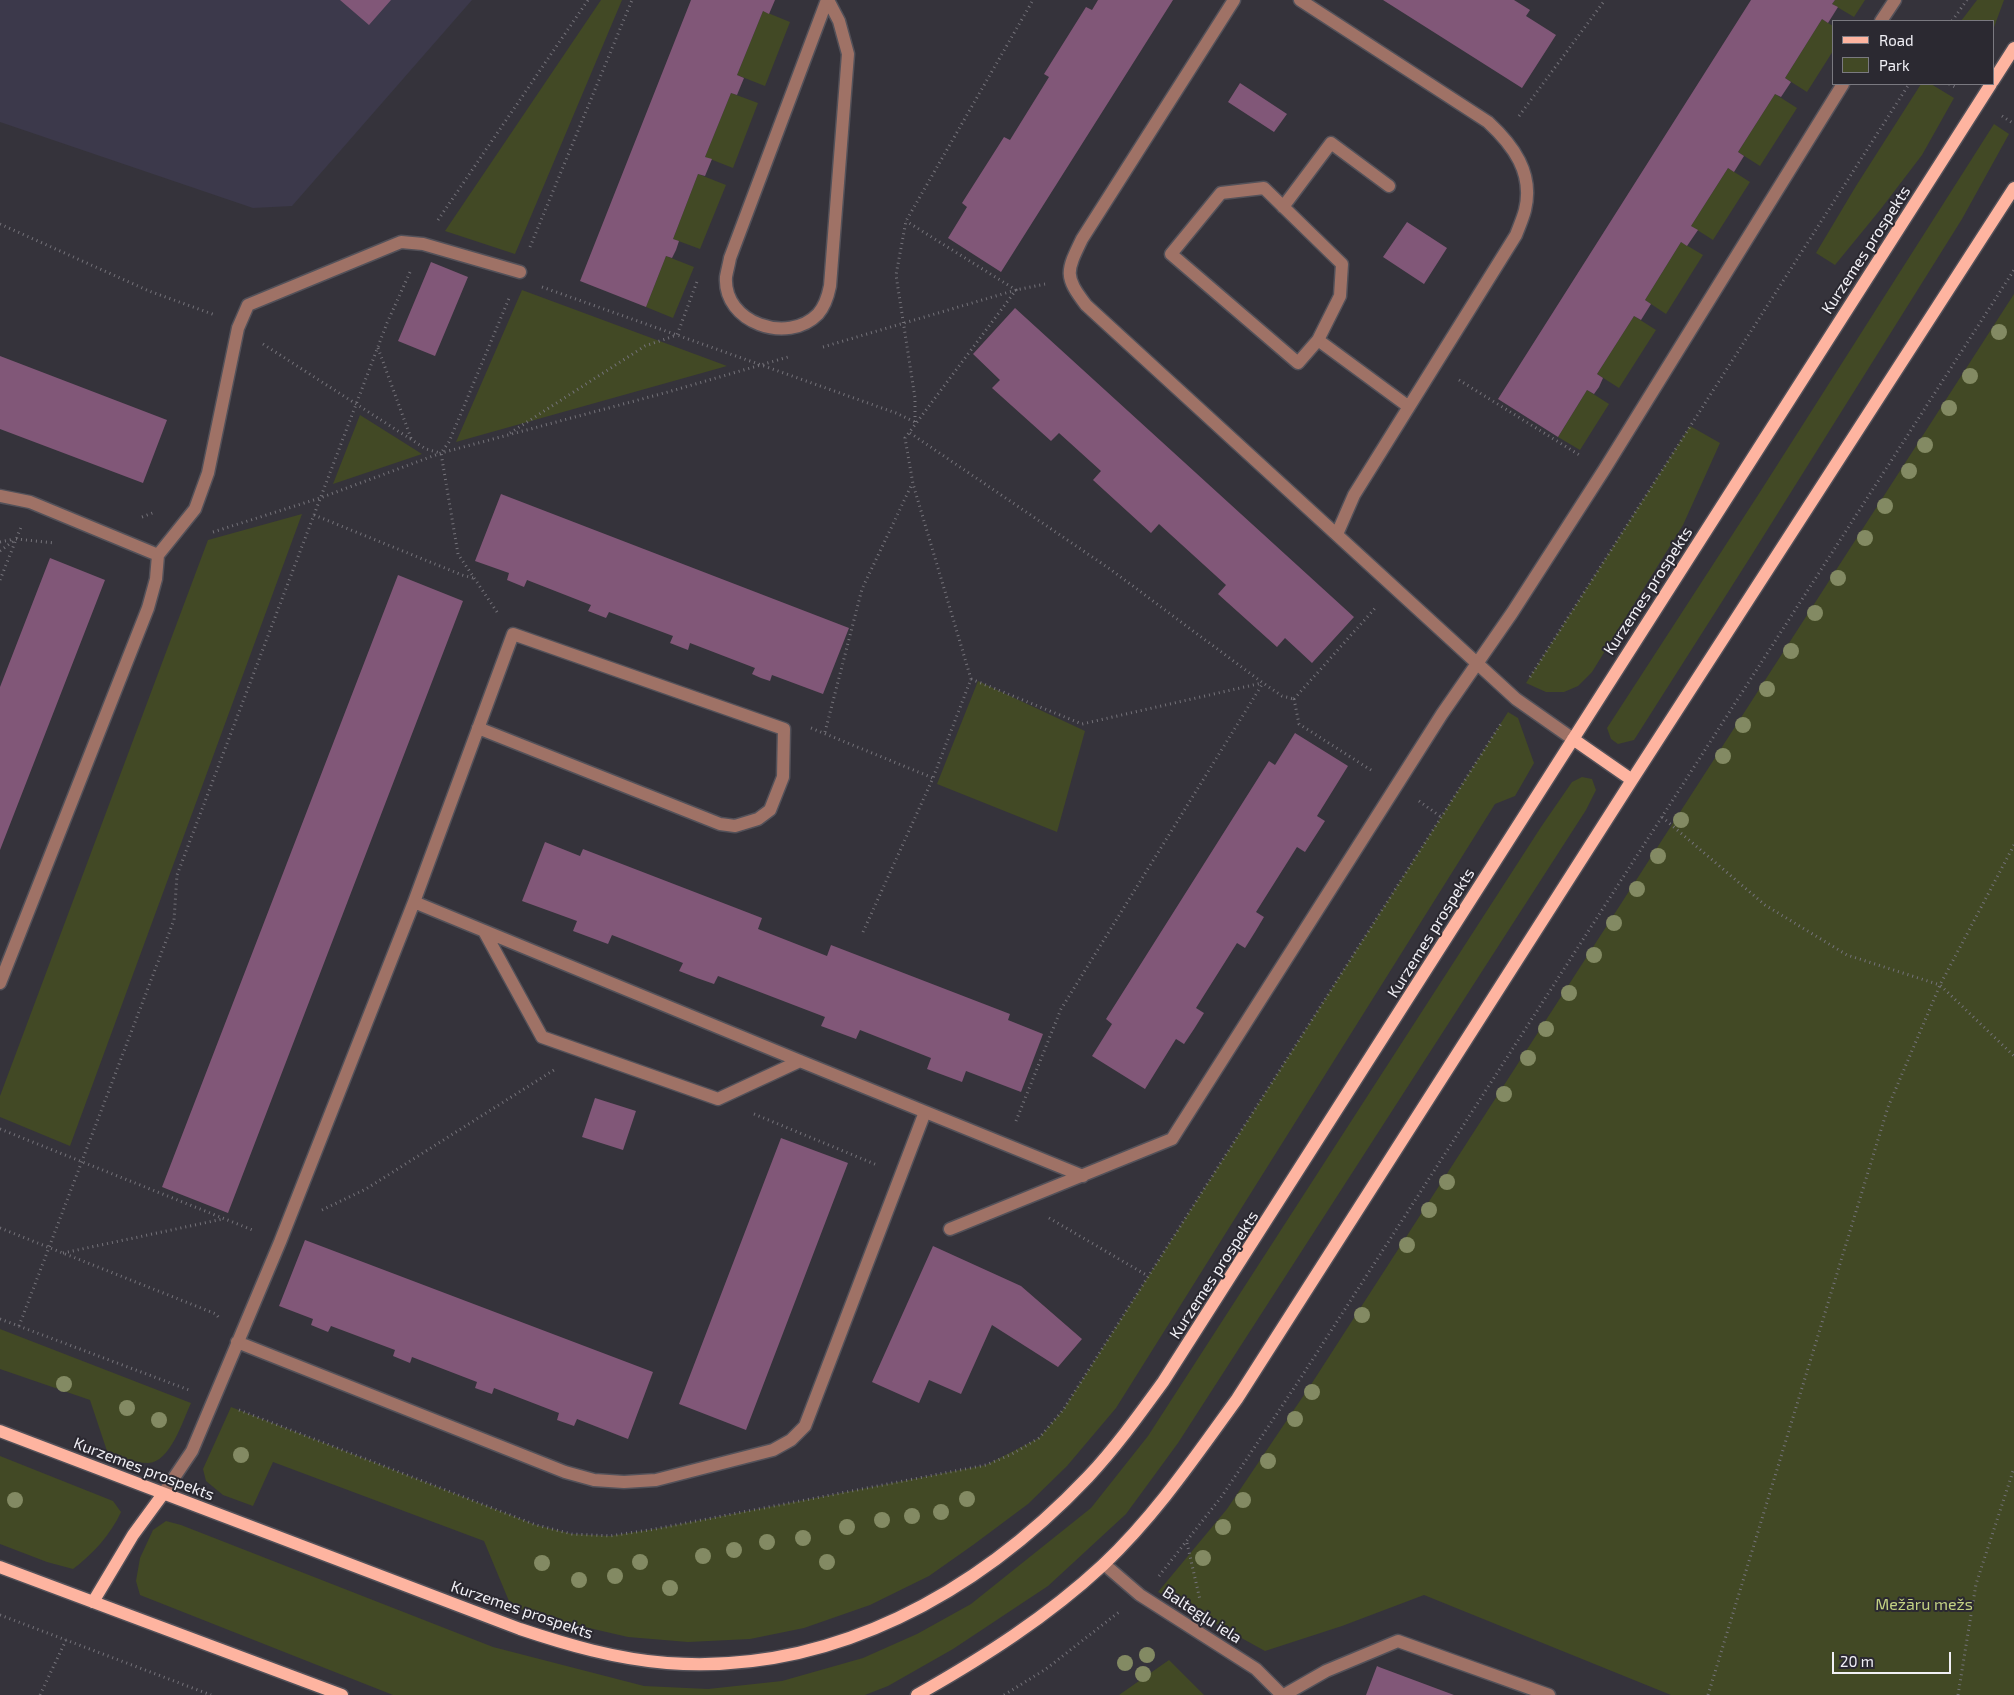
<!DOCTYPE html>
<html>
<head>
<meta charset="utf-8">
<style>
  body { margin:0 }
  #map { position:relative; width:2014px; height:1695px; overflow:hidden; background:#35333b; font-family:"Exo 2",sans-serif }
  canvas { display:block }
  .legend { position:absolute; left:1832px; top:20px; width:162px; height:65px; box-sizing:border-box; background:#2b2931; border:1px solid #7a7980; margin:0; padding:6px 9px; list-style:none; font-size:15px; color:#f1f0f6 }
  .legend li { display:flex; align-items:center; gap:10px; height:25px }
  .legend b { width:25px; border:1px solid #7a7980 }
  .scale { position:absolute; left:1832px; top:1652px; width:119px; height:22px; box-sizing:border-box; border:2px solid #f1f0f6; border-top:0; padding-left:6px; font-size:15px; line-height:18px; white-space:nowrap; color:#f1f0f6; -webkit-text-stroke:4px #2b2931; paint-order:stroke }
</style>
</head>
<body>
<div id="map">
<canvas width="2014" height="1695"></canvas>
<ul class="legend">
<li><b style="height:6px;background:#feb4a0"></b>Road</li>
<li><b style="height:14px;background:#424925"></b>Park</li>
</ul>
<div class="scale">20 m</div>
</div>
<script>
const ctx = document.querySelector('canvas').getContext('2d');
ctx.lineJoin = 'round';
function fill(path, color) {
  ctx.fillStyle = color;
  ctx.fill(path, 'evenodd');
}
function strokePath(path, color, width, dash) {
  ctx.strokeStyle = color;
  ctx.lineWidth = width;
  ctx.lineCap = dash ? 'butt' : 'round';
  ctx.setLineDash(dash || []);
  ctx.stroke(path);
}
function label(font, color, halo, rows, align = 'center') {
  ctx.font = font + ' "Exo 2",sans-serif';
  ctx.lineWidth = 4;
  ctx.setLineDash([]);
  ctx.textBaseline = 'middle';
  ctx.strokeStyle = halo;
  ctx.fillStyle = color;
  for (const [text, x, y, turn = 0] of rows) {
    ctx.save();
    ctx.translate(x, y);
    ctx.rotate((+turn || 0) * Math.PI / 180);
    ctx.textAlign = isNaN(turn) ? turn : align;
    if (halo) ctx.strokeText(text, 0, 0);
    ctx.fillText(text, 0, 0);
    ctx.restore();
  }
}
const education = new Path2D(`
  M0,0h472l-180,206 -39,2 -253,-86z`);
const green = new Path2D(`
  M601,0h21l-107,254 -70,-23z
  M1835,0h30l-11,17 -22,-13z
  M1977,0h27l-11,30v-9h-32z
  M763,11l27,11 -25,64 -28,-11z
  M1822,19l11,7v25l-26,41 -22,-14z
  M1921,84h10l23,14 -32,57 -42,55 -45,55 -19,-12 40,-67z
  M731,93l27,10 -25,65 -28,-11z
  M1775,94l22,14 -37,58 -22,-14z
  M1994,124l15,10 -47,85 -211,337 -117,184 -16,4 -7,-5 -4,-11 153,-236z
  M1728,168l22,14 -37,58 -22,-14z
  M698,174l28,11 -26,64 -27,-10z
  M1681,242l22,13 -37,59 -21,-14z
  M666,256l28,11 -21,51 -27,-11z
  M522,290l205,76 -271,76z
  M2014,294v1401h-343l-247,-100 -82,31 -77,25 -107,-59 69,-83 85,-126z
  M1634,316l22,14 -37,58 -22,-14z
  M1587,390l22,14 -29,46 -22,-13z
  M360,415l62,39 -89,30z
  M1690,426l30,17 -37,82 -91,147 -14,14 -14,6h-18l-20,-9z
  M302,514l-232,632 -70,-29v-21l208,-556z
  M978,681l107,50 -28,101 -120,-48z
  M1508,712l10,6 16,45 -19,33 -20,8 -379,604 -49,58 -39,38 -55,41 -44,31 -59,29 -66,23 -54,11 -62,3 -60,-5 -65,-15 -52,-16 -27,-65 -211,-79 -20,44 -30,-11 -17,-14 -3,-12 28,-62 305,118 36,9 38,2 45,-7 331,-64 53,-27 24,-28z
  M1582,777l10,2 4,11 -10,20 -408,633 -52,71 -78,72 -95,63 -65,37 -23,9h-472l-253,-100 -4,-14 4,-23 13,-28 13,-9 15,4 312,122 151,39 64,3 74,-8 81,-23 54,-24 54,-30 120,-96 57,-72 393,-609 31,-45z
  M0,1329l191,74c-8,17 -21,60 -43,60 -14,0 -28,-7 -41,-12l-17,-51 -90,-31z
  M0,1456l113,45 8,11c-10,22 -28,42 -48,57l-26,-7 -47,-18z
  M1169,1660l35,35h-85z`);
const building = new Path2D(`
  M340,0h51l-22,25z
  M691,0h84l-6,14 -6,-3 -26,64 7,3 -7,17 -6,-2 -26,64 7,2 -7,17 -7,-2 -25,65 6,2 -3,9 -4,8 -6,-2 -20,51 -66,-26z
  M1098,0h75l-172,272 -53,-34 19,-31 -5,-4 42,-66 6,3 39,-63 -5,-3 42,-67 6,3z
  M1383,0h131l16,10 -4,6 30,19 -34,53z
  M1751,0h84l-3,4 6,3 -10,16 -6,-4 -37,59 6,4 -10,15 -6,-3 -37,58 6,4 -10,16 -6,-4 -37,58 7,4 -11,16 -6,-4 -36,58 6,4 -10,16 -7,-4 -37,58 6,4 -4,9 -5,7 -7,-4 -29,47 -60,-38z
  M1240,83l47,31 -13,18 -46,-30z
  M1407,222l40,26 -23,36 -41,-27z
  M431,262l37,15 -33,79 -37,-15z
  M1015,308l339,309 -42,46 -27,-25 -8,9 -59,-53 8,-9 -67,-61 -8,9 -58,-53 8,-9 -42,-38 -8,8 -59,-53 8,-8 -27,-26z
  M0,356l167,64 -24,63 -143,-54z
  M501,494l348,134 -26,66 -51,-19 -2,6 -9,-3 -9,-4 3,-6 -65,-25 -2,7 -18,-7 3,-7 -64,-24 -3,6 -18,-7 3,-6 -64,-25 -3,7 -17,-7 2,-7 -34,-12z
  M50,558l55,22 -105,270v-163z
  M398,575l65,26 -235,612 -66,-26z
  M1295,733l53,33 -31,50 8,5 -20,31 -8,-5 -41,65 8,5 -9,15 -10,16 -8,-5 -41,65 8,5 -10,16 -10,15 -8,-5 -31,50 -53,-33 20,-32 -6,-5 163,-258 6,4z
  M545,842l35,14 3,-7 179,69 -4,11 69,27 4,-11 179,69 -2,6 35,14 -22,58 -55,-21 -4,11 -35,-13 4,-11 -71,-28 -4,9 -35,-13 4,-9 -107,-41 -4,8 -17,-6 -18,-7 4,-8 -71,-28 -4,9 -35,-13 4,-10 -55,-20z
  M595,1098l41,13 -13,39 -41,-13z
  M781,1138l67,25 -102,267 -67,-26z
  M305,1240l348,132 -25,67 -51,-20 -3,7 -17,-6 2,-7 -65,-25 -2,6 -17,-6 2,-6 -65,-25 -2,6 -17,-7 2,-6 -64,-24 -3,6 -17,-7 2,-6 -34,-13z
  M933,1246l88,40 61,53 -24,28 -66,-42 -31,69 -32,-14 -10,23 -47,-21z
  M1377,1666l2,1 75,28h-88z`);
const path = new Path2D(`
  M1952,21l15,-21
  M1949,84l8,4
  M1519,116l86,-116
  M2002,116l12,8
  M438,220l150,-220
  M0,224l149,67 66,24
  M530,247l102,-247
  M542,287l354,126 19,9
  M263,344l163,105 14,4
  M823,347l193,-57 29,-6
  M378,348l34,93
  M1459,380l122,76
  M915,422v-24l-19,-123 10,-54 127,-221
  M510,433l135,-87 32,-11 21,-56
  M910,433l200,136 153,114 19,13 12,3
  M314,515l148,60 11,3
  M142,517l13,-5
  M213,532l107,-34 121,-45 227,-61 120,-35
  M0,542l14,-3
  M0,551l16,-12 39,4
  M0,580l21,-53
  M497,612l-39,-58 -17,-101 8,-11 61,-146
  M1530,677l379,-593
  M971,679l111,45 180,-41
  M1294,699l5,25 75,48
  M1294,699l83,-93
  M811,728l122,50
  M825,732l37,-143 50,-105
  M1419,801l22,16
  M1662,817l103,88 82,50 93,30 74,71
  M863,932l70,-154 38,-99 -58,-195 -8,-46 111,-148 -110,-69
  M754,1114l123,51
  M1016,1121l45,-112 202,-326
  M0,1129l255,102
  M322,1210l44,-21 188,-119
  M1049,1218l99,58
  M0,1228l216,86 3,4
  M63,1253l160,-34
  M0,1319l189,71
  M19,1326l155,-406 3,-45 210,-552 24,-53
  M239,1410l297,115 36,9 38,2 45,-7 331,-64 26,-11 27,-16 24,-28 439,-688
  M1187,1543l13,57
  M1159,1576l63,-80 78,-117 714,-1109
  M0,1615l211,80
  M40,1695l26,-55
  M1004,1695l42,-26 73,-57
  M1708,1695l180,-588 52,-122 74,-140
  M1958,1695l18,-111 38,-116`);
const minor = new Path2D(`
  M827,0l-97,258c-1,6 -3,13 -4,19 -3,46 62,68 92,37 7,-8 10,-18 12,-28l18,-232 -9,-33 -11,-21
  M1234,0l-152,239c-16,33 -18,37 4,66l430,394 57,40
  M1300,0l188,122c25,23 46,51 37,88 -2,8 -6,17 -9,25l-162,260 -17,39
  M1881,21l14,-21
  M1283,207l48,-64 58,43
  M1318,340l22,-44 2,-32 -78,-76 -43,5 -50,61 127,109 20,-23 91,67
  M0,496l30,6 128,53
  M414,902l386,159 283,115
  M484,931l58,106 176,62 82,-38
  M0,983l148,-375 8,-29 2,-24 37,-46 13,-36 30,-145 10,-23 153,-63 22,2 97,28
  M950,1229l222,-90 270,-425 70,-101 92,-143 239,-386
  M237,1342l328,130 29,8 30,2 32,-2 117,-30 18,-10 14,-14 120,-314
  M163,1494l29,-43 88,-209 134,-340 99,-268 271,95 -1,48 -13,33 -12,9 -23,7 -15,-2 -242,-96
  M1104,1564l36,31 116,74 26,26
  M1284,1695l42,-24 72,-30 151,54`);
const major = new Path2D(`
  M1993,81l21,-33
  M1573,739l59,41
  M0,1431l520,198c48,16 96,30 147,34 165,12 311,-70 421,-186 28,-30 51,-62 75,-95l828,-1298
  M0,1567l342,128
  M93,1602l40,-67 30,-41
  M917,1695c67,-38 130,-78 186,-130 52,-49 92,-108 134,-166l395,-619 382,-592`);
const trees = [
  [1999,332],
  [1970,376],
  [1949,408],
  [1925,445],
  [1909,471],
  [1885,506],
  [1865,538],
  [1838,578],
  [1815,613],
  [1791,651],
  [1767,689],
  [1743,725],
  [1723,756],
  [1681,820],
  [1658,856],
  [1637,889],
  [1614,923],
  [1594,955],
  [1569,993],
  [1546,1029],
  [1528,1058],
  [1504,1094],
  [1447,1182],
  [1429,1210],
  [1407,1245],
  [1362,1315],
  [64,1384],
  [1312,1392],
  [127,1408],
  [1295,1419],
  [159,1420],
  [241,1455],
  [1268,1461],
  [967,1499],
  [15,1500],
  [1243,1500],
  [941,1512],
  [912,1516],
  [882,1520],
  [847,1527],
  [1223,1527],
  [803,1538],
  [767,1542],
  [734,1550],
  [703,1556],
  [1203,1558],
  [640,1562],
  [827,1562],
  [542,1563],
  [615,1576],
  [579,1580],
  [670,1588],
  [1147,1655],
  [1125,1663],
  [1143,1674]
];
const streetNames = [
  ["Kurzemes prospekts",1866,250,-57],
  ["Kurzemes prospekts",1648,591,-57],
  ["Kurzemes prospekts",1431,933,-58],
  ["Kurzemes prospekts",1214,1275,-57],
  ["Kurzemes prospekts",144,1469,21],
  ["Kurzemes prospekts",522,1610,19],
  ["Baltegļu iela",1202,1615,33]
];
const parkNames = [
  ["Mežāru mežs",1924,1605]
];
fill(education, '#3c394b');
fill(green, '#424925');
fill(building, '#815778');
strokePath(minor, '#535159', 15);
strokePath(major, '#535159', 15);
strokePath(path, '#75737a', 3, [1, 4]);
strokePath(minor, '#9f7266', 12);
strokePath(major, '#feb4a0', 12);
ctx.fillStyle = '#838a63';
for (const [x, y] of trees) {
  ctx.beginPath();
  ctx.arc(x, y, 8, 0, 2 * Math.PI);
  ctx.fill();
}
label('16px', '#f1f0f6', '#2b2931', streetNames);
label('16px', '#c3d283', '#2b2931', parkNames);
</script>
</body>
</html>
